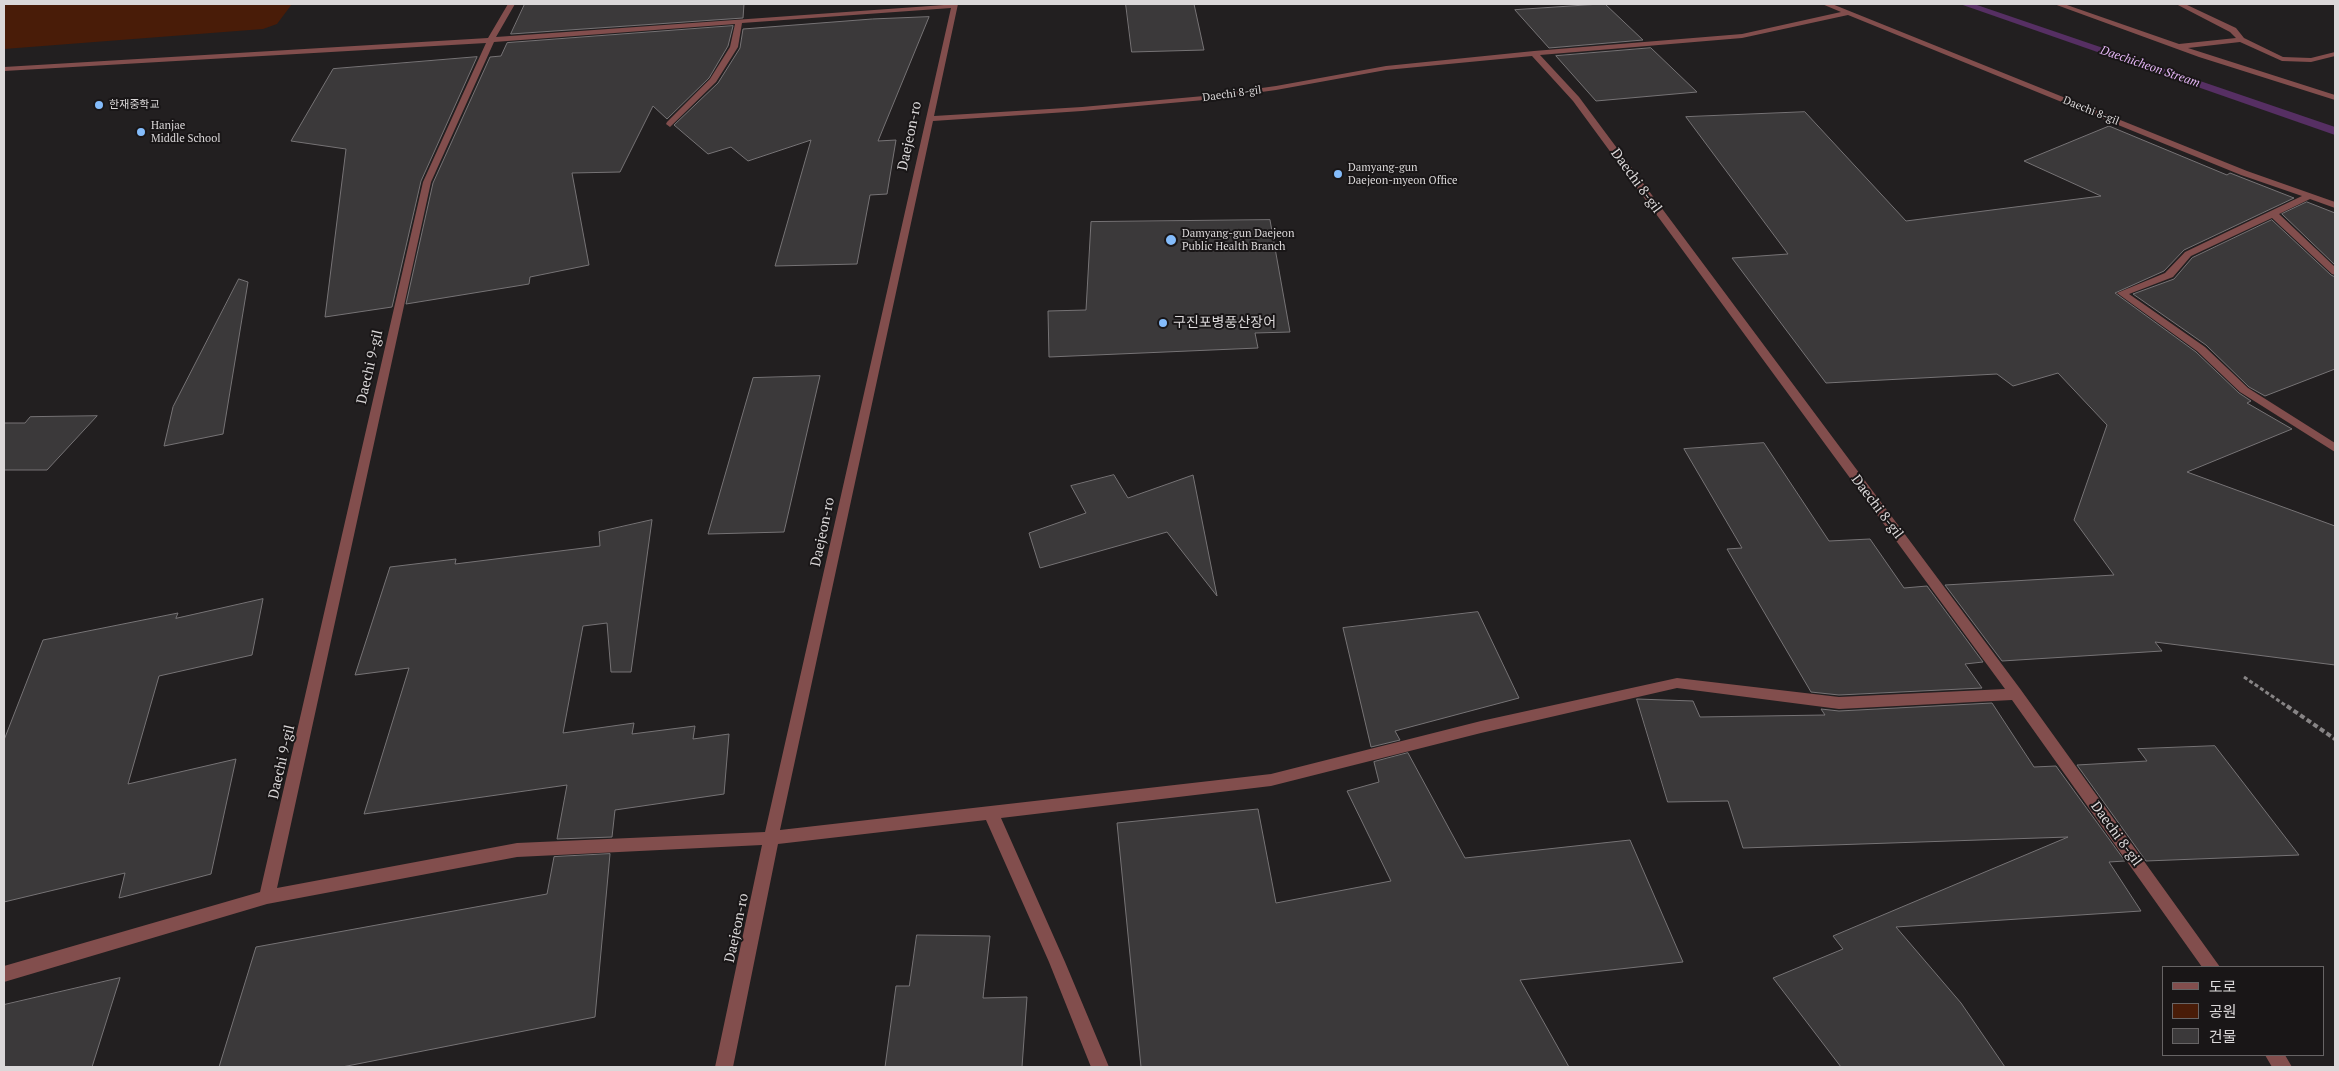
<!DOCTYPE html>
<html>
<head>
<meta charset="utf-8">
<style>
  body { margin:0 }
  #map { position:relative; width:2339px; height:1071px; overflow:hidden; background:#221f20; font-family:"PT Serif","Noto Sans KR",serif }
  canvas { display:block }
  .frame { position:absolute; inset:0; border:5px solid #dbd8d9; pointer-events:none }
  .legend { position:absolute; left:2162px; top:966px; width:162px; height:90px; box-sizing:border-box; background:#191617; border:1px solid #676465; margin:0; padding:6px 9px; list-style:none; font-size:15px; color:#dbd8d9 }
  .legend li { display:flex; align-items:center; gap:10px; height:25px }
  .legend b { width:25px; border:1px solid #676465 }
</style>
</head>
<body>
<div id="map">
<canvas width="2339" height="1071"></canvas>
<div class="frame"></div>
<ul class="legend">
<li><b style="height:6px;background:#824e4d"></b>도로</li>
<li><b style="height:14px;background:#491c08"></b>공원</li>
<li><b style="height:14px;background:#3b393a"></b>건물</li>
</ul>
</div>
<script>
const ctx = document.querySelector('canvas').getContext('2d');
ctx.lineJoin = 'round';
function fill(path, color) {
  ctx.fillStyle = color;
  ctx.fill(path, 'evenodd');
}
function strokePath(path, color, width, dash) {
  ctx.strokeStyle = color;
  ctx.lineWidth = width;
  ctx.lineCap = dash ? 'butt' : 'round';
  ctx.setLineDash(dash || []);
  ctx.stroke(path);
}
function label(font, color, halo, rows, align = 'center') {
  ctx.font = font + ' "PT Serif","Noto Sans KR",serif';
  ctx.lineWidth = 4;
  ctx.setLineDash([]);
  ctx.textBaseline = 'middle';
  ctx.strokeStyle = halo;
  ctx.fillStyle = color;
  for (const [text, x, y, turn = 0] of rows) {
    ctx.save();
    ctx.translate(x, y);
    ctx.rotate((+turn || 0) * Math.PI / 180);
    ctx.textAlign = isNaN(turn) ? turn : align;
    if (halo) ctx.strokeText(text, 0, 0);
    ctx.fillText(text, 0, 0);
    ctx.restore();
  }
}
const green = new Path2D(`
  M4,4h288l-15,20 -14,5 -259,20z`);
const stream = new Path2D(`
  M1960,4h14l361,123v8z`);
const building = new Path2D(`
  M525,4h219l-1,14 -232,16z
  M1126,4h68l10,46 -72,2z
  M1605,4l38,36 -94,8 -34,-38z
  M929,17l-51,124 18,-1 -9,54 -17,1 -13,69 -82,2 36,-126 -63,21 -17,-14 -23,7 -34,-29 44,-42 22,-35 3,-19 129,-10z
  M733,26l-5,20 -19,32 -42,41 -14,-13 -33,66 -48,1 17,92 -59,12 -1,7 -123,20 27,-121 57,-126 11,-1 6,-13z
  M1651,48l46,44 -101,9 -40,-45z
  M477,57l-56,124 -29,126 -67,10 21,-168 -55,-8 42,-72z
  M1805,112l101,109 195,-25 -77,-35 85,-35 118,49 3,-2 64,25 -110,52 -20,21 -49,22 81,59 43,41 12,8 -4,2 45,26 -105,43 148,54v139l-180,-23 7,9 -160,10 -57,-76 169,-10 -40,-55 33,-95 -49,-52 -45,13 -16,-12 -171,9 -94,-125 56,-4 -102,-137z
  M2307,202l28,11v52l-53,-51z
  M1270,220l20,112 -35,1 3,15 -209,9 -1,-46 38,-1 5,-88z
  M2272,220l59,55 4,2v92l-70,27 -16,-9 -43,-42 -73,-51 41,-15 18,-21z
  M239,279l9,3 -25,152 -59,12 9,-39z
  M820,376l-36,156 -76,2 45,-156z
  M97,416l-50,54h-43v-47h21l5,-6z
  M1764,443l65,98 41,-2 34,49 23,-2 56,76 -18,2 17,24 -143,7 -28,-3 -84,-143 15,-1 -58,-99z
  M1114,475l14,23 65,-23 24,121 -50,-64 -127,36 -11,-35 57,-20 -15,-27z
  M652,520l-21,152h-20l-4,-49 -24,3 -20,107 71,-10 -2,11 63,-8 -2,13 36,-5 -5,60 -109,16 -3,27 -55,2 10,-54 -203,29 45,-146 -54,7 35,-108 66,-8 -1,5 145,-18 -1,-14z
  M263,599l-11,56 -93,21 -31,108 108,-25 -25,115 -92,24 6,-25 -121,29v-162l39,-100 135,-27 -2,5z
  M1478,612l41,86 -124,33 5,9 -29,7 -28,-119z
  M1637,699l56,2 7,16 125,-2 -4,-6 18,2 153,-8 42,64 22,-1 69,95 -16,1 32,49 -245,16 65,76 44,64h-164l-68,-89 70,-29 -10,-13 235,-99 -325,11 -15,-47 -60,1z
  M2215,746l84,109 -153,6 -69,-96 70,-4 -9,-12z
  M1408,753l57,105 165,-18 53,122 -163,18 49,87h-428l-24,-244 141,-14 18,94 115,-22 -44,-90 32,-9 -5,-20z
  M610,854l-15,163 -253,50h-123l37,-120 291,-53 7,-37z
  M917,935l73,1 -7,62 44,-1 -5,70h-137l11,-81h13z
  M120,978l-28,89h-88v-62z`);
const pathFar1 = new Path2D(`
  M2244,677l44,30`);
const path = new Path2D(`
  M2287,706l48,33`);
const minor = new Path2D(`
  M508,4h7l-19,33 462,-33 -24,112 148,-9 122,-11 72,-10 110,-20 148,-15 208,-17 99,-22 -19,-8h10l415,167 88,31v6l-25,-9 -31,15 56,53v8l-3,-1 -60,-56 -81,38 -18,21 -44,17 76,53 43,41 87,55v9l-95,-60 -43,-41 -80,-58 48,-20 20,-21 117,-56 -61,-21 -393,-160 -106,23 -202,17 39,42 23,31 419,562 199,277h-18l-190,-267 -173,9 -162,-21 -196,45 -210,53 -270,32 64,144 44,105h-18l-42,-105 -63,-142 -208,24 -45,223h-18l47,-222 -245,12 -250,47 -263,78v-16l256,-74 163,-710 63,-139 -482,28v-4l484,-29zM951,8l-186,824 -248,11 -240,45 154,-706 63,-140 241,-18 -5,23 -20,32 -43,43 -1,2 4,3 46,-45 22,-35 4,-24zM1532,56l41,45 432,588 -166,8 -162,-19 -196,43 -210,53 -491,56 153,-709 149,-10 122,-11 72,-10 110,-20z
  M2054,4h10l115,40 57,-6 -6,-6 -54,-28h9l51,24 8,10 39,19 28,1 24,-6v4l-24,6 -29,-1 -42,-19 -52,6 147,47v5l-136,-43z
  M2265,1055h20l7,12h-20z`);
const markers = [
  [99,105,5,"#84bcfb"],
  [141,132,5,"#84bcfb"],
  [1338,174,5,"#84bcfb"],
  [1171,240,6,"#84bcfb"],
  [1163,323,5,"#84bcfb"]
];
const farStreetnames = [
  ["Daechi 8-gil",1232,94,-8],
  ["Daechi 8-gil",2091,111,22]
];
const farPoinames = [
  ["한재중학교",109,105],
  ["Hanjae",151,126],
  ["Middle School",151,139],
  ["Damyang-gun",1348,168],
  ["Daejeon-myeon Office",1348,181],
  ["Damyang-gun Daejeon",1182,234],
  ["Public Health Branch",1182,247]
];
const farWaternames = [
  ["Daechicheon Stream",2150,67,19]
];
const streetNames = [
  ["Daejeon-ro",910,136,-78],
  ["Daechi 8-gil",1636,181,54],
  ["Daechi 9-gil",370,367,-77],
  ["Daechi 8-gil",1877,507,53],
  ["Daejeon-ro",823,532,-78],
  ["Daechi 9-gil",282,762,-77],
  ["Daechi 8-gil",2116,834,54],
  ["Daejeon-ro",737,928,-78]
];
const poiNames = [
  ["구진포병풍산장어",1173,323]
];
fill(green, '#491c08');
fill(stream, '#562f63');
fill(building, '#3b393a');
strokePath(building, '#767375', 1);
strokePath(pathFar1, '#878485', 3, [4, 2.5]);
strokePath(path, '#878485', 4, [5, 3]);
fill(minor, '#824e4d');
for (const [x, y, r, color] of markers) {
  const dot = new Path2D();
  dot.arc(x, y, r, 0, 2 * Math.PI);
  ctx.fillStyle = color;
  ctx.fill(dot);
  strokePath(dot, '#191617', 2);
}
label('11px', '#dbd8d9', '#191617', farStreetnames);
label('11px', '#dbd8d9', '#191617', farPoinames, 'left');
label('italic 12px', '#e5b6f6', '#191617', farWaternames);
label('14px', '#dbd8d9', '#191617', streetNames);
label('14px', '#dbd8d9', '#191617', poiNames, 'left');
</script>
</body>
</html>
